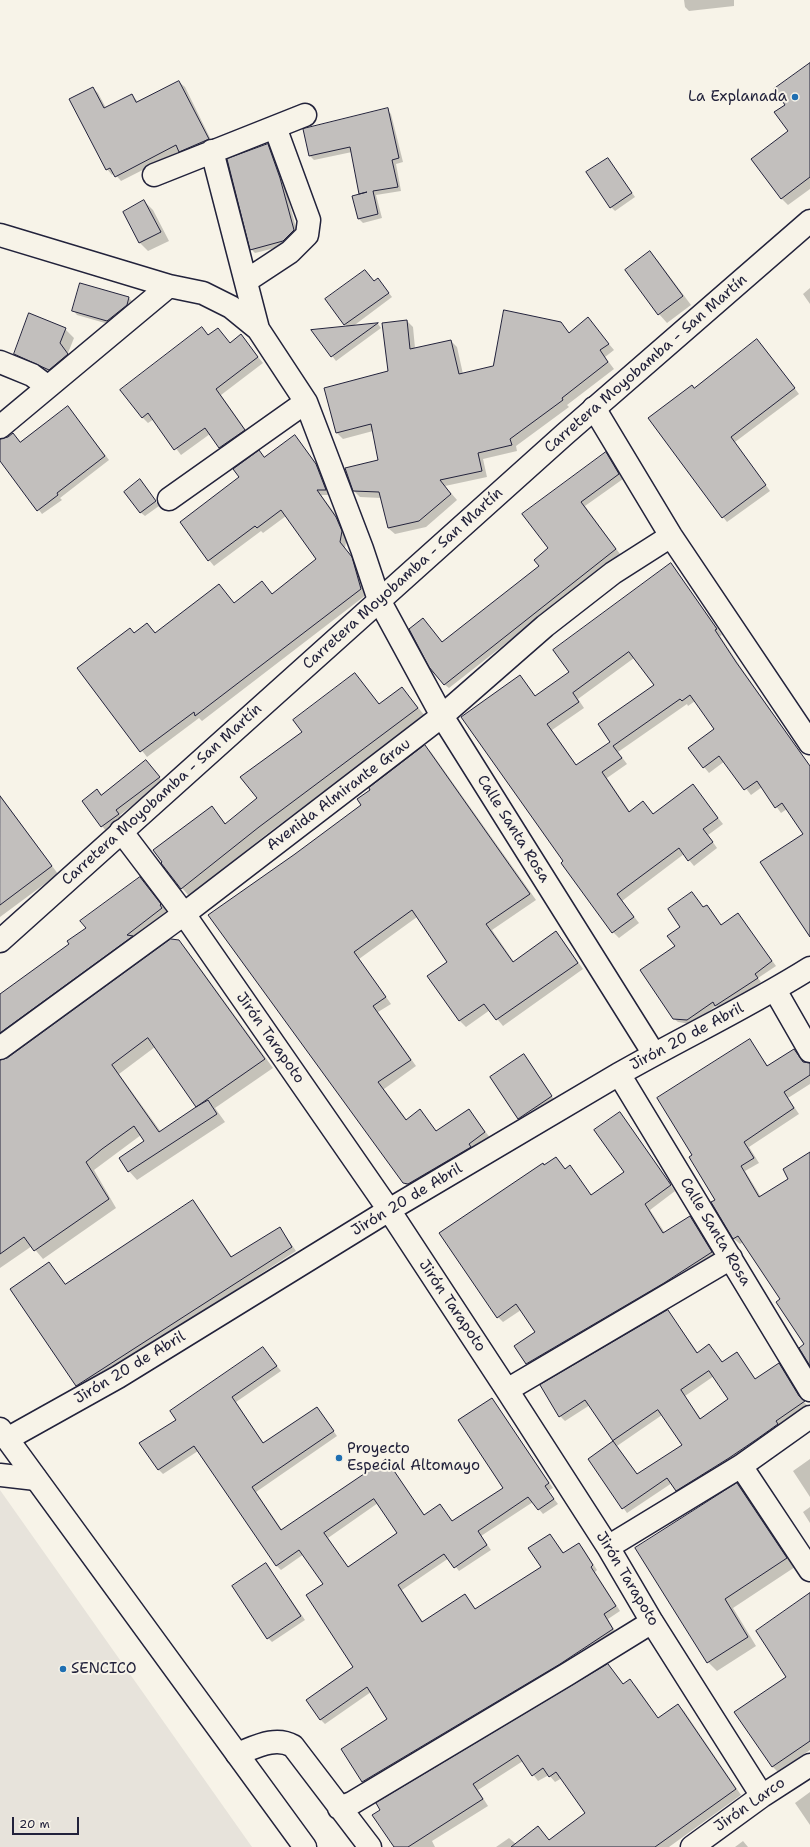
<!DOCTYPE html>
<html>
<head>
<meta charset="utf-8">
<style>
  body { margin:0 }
  #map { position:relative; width:810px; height:1847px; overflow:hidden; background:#f7f3e8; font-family:"Shantell Sans",sans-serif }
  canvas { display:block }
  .scale { position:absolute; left:12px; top:1817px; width:67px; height:18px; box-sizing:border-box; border:2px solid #22223b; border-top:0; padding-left:5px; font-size:12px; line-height:14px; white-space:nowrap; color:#22223b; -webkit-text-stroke:3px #f7f3e8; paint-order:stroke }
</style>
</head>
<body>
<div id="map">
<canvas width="810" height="1847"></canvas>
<div class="scale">20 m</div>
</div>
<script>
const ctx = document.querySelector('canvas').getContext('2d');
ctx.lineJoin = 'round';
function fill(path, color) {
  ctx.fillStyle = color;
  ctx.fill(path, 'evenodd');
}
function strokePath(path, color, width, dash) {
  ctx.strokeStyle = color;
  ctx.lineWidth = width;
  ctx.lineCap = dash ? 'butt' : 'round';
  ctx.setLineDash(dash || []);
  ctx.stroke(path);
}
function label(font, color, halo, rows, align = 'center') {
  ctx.font = font + ' "Shantell Sans",sans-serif';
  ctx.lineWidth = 4;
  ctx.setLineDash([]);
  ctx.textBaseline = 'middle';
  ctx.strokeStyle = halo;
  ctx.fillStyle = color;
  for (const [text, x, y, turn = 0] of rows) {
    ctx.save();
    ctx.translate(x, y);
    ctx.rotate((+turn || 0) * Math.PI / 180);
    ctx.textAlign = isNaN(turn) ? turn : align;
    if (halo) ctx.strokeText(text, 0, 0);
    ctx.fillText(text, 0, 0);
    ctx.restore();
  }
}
const built = new Path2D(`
  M0,1490l252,357h-252z`);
const shadow = new Path2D(`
  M684,0h50v6l-45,5 -4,-4z
  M810,64v125l-22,16 -7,-7 9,-67 -3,-26z
  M179,82l6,5 28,57 -28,12 -5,-5 -59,30 -7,-8 -2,2 -5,-6 -14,-81 5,5 8,15 26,-13 6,7z
  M387,110l4,4 12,48 -7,2 5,27 -25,4 6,23 -19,5 -4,-4 3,-24 -10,-43 -38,8 -4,-4 -6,-26z
  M268,145l4,4 12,34 14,52 -11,10 -32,8 -4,-4z
  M608,159l27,38 -20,14 -4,-4z
  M144,201l9,9 16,31 -21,10 -8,-8z
  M650,253l8,8 33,44 -24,18 -8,-9z
  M365,271l9,11 8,2 10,13 -40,30 26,-3 3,4 -45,33 -23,-30 34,-4 -20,-28z
  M810,288v16l-7,-10z
  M129,298l4,4 -21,23 -35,-10 -4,-5z
  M588,319l26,31 -9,7 9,12 -47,36 2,2 -53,39 1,5 -34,8 4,18 -42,9 12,14 -31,27 -31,7 -7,-6 -7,-30 -21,-1 -6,-6 26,-30 -7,-30 -30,8 -6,-6 52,-61 18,-51 6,6 2,21 36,-7 6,6 6,27 31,-7 66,-44 9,10z
  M201,328l8,8 9,-7 12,15 11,-8 22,27 -42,32 29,41 -25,17 -15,-19 -29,21 -27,-36 -6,4 -6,-6z
  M65,329l9,9 -6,15 8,10 -18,15 -35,-16 -8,-8z
  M762,345l37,49 -64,48 35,49 -43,31 -4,-5 -29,-128z
  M72,412l37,48 -49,38 2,2 -20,14 -40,-53z
  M295,436l26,34 10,25h-10l21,28 5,14 -2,11 12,16 9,31 -164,126 -3,-3 -52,39 -69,-88 69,-45 9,9 78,-29 39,-9 45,-36 -32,-43 -23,17 -2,-2 -47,35 -5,-6 31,-83 19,-25 6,6z
  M606,453l17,26 -38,27 35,48 -171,134 -5,-4 -21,-65 20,24 97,-76z
  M144,485l15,21 -14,10 -5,-4z
  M671,564l51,71 -2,1 22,33 68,97v170l-6,-102 -17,-25 -6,4 -19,-26 -11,8 -26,-34 -16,12 -5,-6 11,-38 -20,-28 -7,5 -1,-2 -69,48 9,12 -20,14 23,34 13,-10 11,13 39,-29 30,38 -15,11 9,13 -23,18 -10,-12 -62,47 17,22 -20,15 -6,-6 -49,-70 -44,-185 16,20 35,-25zM634,658l21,28 -44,56 -34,24 -25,-36 32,-22 -6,-9z
  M355,674l25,31 22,-17 23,28 -158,118 -78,62 -7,-8 30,-81 14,17 32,-26 45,-66z
  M425,746l6,6 105,148 -44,30 22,32 42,-30 6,7 21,30 -80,57 -13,-16 -24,17 -6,-6 -32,-45 21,-14 -32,-45 -58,42 32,45 -13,8 38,54 -32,23 23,31 13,-9 17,21 32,-22 22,29 -81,50 -6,-6 -109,-328 67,-49z
  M146,761l17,21 -43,33 2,3 -16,13 -23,-29 14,-11 5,4z
  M0,795l58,79 -58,43z
  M140,878l28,35 -168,134v-52l71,-50z
  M692,893l11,15 4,-2 4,4 11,16 16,-12 38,52 -18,12 3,4 -41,28 -4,-4 -25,18 -13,-2 -5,-4 3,-71z
  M179,941l8,9 86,118 -58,40 10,14 -88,58 -8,-9 17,-29 -5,-7 -47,35 22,38 -73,51 -11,-13 -32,22v-207l8,-2zM155,1047l43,61 -37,24 -42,-58z
  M749,1040l19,26 42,7v11l-22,14 11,16 -50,33 10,16 -14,8 16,26 28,-18 21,-26v211l-5,-20 -23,-44 -39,-58 -3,2 -6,-5 -22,-36 5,-3 -24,-45z
  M528,1060l27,41 -32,21 -31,-45z
  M620,1113l55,78 -25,19 15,23 25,-16 5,5 22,36 -185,111 -17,-22 21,-14 -15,-23 -18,12 -5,-5 47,-151 11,-8 10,12 4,-3 22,29 34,-24z
  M193,1201l39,56 48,-29 16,23 -215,139 -69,-101 37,-26 17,22z
  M668,1311l30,42 11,-8 14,18 14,-9 19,26 23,-16 5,5 19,32 6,6 -127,88 -10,-12 -45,30 -38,-53 25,-19 -24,-36 -25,16 -5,-5zM714,1376l15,24 -28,19 -16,-23zM662,1415l21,31 -45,29 -21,-29z
  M263,1349l18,22 -45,31 28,42 53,-36 20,28 -81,56 26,38 104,-70 39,56 15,-10 13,16 51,-34 -12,-89 61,89 -5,3 10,13 -15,10 -10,-12 -52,34 10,14 -32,21 -10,-13 -47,32 21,32 42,-27 11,15 66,-43 8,-32 14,18 15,-9 4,4 14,22 -2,2 25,39 -12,8 9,15 -249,152 -26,-37 47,-30 -18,-27 -46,32 -5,-5 34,-52 -30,-83 -20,-30 -23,16 -5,-5 -78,-114 -35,23 -4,-4 18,-50zM378,1503l21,30 -51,34 -20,-29z
  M810,1459v38l-17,-26z
  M737,1484l9,9 49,74 -62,41 23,38 -39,25 -9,-9z
  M810,1507v16l-7,-11z
  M266,1564l39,56 -33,22 -4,-4z
  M810,1596v154l-32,22 -6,-6 16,-89z
  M608,1665l16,20 6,-4 6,5 23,33 19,-14 6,6 57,84 -72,52h-173l13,-9 7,6 22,-17 12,14 36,-28 -24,-35 -7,4 -6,-7 -11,6 -15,-20 -45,29 10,16 -56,35 3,6h-39z
  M810,1792v33l-15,-22z
  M743,1841l5,6h-13z`);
const building = new Path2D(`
  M810,63v114l-29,22 -30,-40 37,-28 -14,-19 11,-7 -11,-16z
  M179,81l30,58 -30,13 -3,-7 -61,32 -5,-9 -4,2 -37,-71 24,-12 11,21 28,-14 4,8z
  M388,108l11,50 -7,2 6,27 -25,4 5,23 -20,5 -6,-23 15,-4 -8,2 -9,-47 -41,9 -6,-27z
  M268,144l12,34 14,52 -11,11 -33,9 -23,-91z
  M608,158l24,35 -22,15 -24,-36z
  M144,200l17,32 -22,11 -16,-31z
  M650,251l33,45 -25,19 -33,-45z
  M365,270l9,11 4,-3 11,15 -45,32 -19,-26z
  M80,283l49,14 -2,8 -20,16 -35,-10z
  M504,310l57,12 8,11 19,-16 21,27 -9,6 8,12 -46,36 1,2 -53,39 2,6 -34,8 4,18 -42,9 11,14 -32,27 -31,7 -9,-36 -26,-1 -8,-23 33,-8 -7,-36 -35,9 -12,-45 64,-17 -6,-48 25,-3 3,29 41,-9 8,34 34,-8z
  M29,313l37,15 -6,15 8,11 -19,16 -35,-16z
  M378,323l-47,34 -20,-27z
  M202,327l6,8 10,-7 12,15 11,-9 17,23 -42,32 29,41 -26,18 -14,-20 -31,22 -26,-37 -6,5 -22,-28z
  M757,339l38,49 -64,49 35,48 -44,33 -74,-100 44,-33 2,3z
  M68,406l37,50 -48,37 1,2 -21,16 -37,-50v-22l8,-2 5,-4 7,9z
  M295,435l21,29 10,26h-9l19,27 6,14 -2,11 12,15 9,32 -166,127 -1,-4 -54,40 -63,-84 53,-40 4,5 13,-10 8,10 64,-49 15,19 28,-22 10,13 44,-35 -35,-49 -24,18 -2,-2 -47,35 -28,-39 59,-45 -6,-8 26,-19 5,7z
  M606,452l13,22 -38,28 35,47 -172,136 -15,-18 -20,-38 14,-11 19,24 97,-76 -5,-6 14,-12 -26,-34z
  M140,479l16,22 -16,12 -16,-21z
  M671,563l46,66 -2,1 21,32 74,104v171l-50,-75 43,-28 -21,-31 -7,5 -18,-27 -13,9 -25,-34 -16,12 -15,-20 26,-19 -24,-34 -8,6 -2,-2 -67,47 9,12 -20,14 27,40 14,-11 10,13 40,-30 25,34 -15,11 10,13 -25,19 -9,-13 -62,46 17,23 -22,16 -51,-70 2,-2 -102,-144 59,-42 15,21 34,-24 -16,-22zM629,652l25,33 -56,39 12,18 -34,23 -29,-41 32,-22 -6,-9z
  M355,673l24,31 23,-17 16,21 -159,119 -78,62 -20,-26 1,-1 -9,-12 59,-44 13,18 32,-26 -17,-21 62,-45 -9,-12z
  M425,745l105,149 -44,30 27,38 43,-31 22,32 -82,57 -12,-16 -25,17 -32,-45 20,-14 -35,-52 -58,42 32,45 -13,9 38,54 -33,22 28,38 14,-11 16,22 33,-22 16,23 -16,12 2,3 -63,37 -5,-1 -195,-268 87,-61 66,-49 -4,-6 13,-9 -1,-2z
  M146,760l14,17 -44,33 3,4 -18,13 -19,-26 15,-12 4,6z
  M0,796l52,70 -52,39z
  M140,877l21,27 -1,1 2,3 -35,27 6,1 -133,97v-39l69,-50 -2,-3 19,-13 -6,-7z
  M692,892l11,15 4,-2 14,20 17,-12 34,48 -17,13 3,4 -43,28 -2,-4 -26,18 -14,-1 -33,-49 35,-24 -8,-10 13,-9 -12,-18z
  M171,939l8,1 86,119 -69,48 12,-7 9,14 -89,58 -9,-14 25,-17 -10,-15 -32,23 -16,13 23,37 -75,52 -10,-14 -24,17v-194l7,-2zM148,1038l48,69 -37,25 -47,-67z
  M750,1039l17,27 27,-17 9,13 7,1v12l-26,17 10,16 -50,34 10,16 -13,8 18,31 29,-18 -5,-10 27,-17v214l-11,-18 5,-4 -28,-42 4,-3 -42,-63 -5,3 -22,-37 4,-2 -26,-43 3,-2 -35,-57z
  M524,1054l28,42 -34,23 -28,-42z
  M620,1112l51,73 -26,19 18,29 27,-17 22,36 -48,31 -138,81 -12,-18 21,-14 -19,-28 -19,14 -58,-85 104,-70 1,2 12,-8 9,12 5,-4 21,30 33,-23 -30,-42z
  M193,1200l38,57 49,-30 12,20 -216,139 -66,-97 39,-27 16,22z
  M668,1310l29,43 12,-9 13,18 15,-10 18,27 24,-16 20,33 6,5 -29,20 2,3 -21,15 -28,19 -53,33 -9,-13 -45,31 -34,-50 25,-18 -28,-41 -26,17 -19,-32zM709,1371l19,28 -28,20 -19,-29zM658,1410l24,35 -45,29 -24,-33z
  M263,1347l14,19 -45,31 31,46 54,-36 17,24 -82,56 29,43 105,-71 38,56 16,-11 12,17 51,-33 -45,-68 34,-22 57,85 -4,3 9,13 -16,11 -10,-13 -50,34 9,14 -33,23 -10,-14 -46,31 24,37 43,-28 10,15 66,-42 -13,-19 22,-14 13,19 16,-10 14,22 -2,2 25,39 -12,8 9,15 -53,35 -198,118 -21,-33 46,-30 -20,-32 -47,33 -14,-20 47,-33 -47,-72 17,-11 -24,-34 -23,16 -82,-120 -36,24 -19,-27 37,-23 -6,-9zM374,1499l23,34 -49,34 -24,-34z
  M737,1483l50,75 -62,41 23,38 -41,26 -72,-115z
  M266,1563l35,53 -34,23 -35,-53z
  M810,1593v148l-38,26 -38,-55 52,-35 -30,-46z
  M608,1664l15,20 7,-5 28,39 20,-14 58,85 -81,58h-144l27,-21 11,14 36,-27 -29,-41 -7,5 -6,-9 -11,8 -14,-21 -45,29 10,15 -75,48h-14l-22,-32 8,-5 -4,-7z`);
const minor = new Path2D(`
  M212,151l46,178
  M154,175l151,-60
  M0,235l169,51 34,7 28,14 27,22 48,73 56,147 17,51 63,116 212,338
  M246,281l44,-29 17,-17 2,-15 -34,-93
  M0,362l32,13 16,12
  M594,408l77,128 139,207
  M0,427l169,-141
  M169,499l137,-97
  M121,831l63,83 205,296 118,180 101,157 44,75 110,174
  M775,990l35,61
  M0,1048l184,-134 258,-198 103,-90 68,-53 58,-37
  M619,1074l191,316
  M507,1390l224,-132
  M7,1439l111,-62 271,-167 230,-136c63,-36 129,-67 191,-106
  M741,1466l69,104
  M608,1547l133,-81 69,-49
  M237,1754c19,-7 38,-18 56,-8l77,101
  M339,1808l13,-5 214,-128 86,-53
  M692,1847l70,-51 48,-31`);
const major = new Path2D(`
  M0,941l565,-507 245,-213
  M0,1475l36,4`);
const highway = new Path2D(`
  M0,1429l305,418`);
const markers = [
  [795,97,4,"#1f6fb2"],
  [339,1458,4,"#1f6fb2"],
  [63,1669,4,"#1f6fb2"]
];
const poiNames = [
  ["La Explanada",787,97,"right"],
  ["Proyecto",347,1449],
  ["Especial Altomayo",347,1466],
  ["SENCICO",71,1669]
];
const streetNames = [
  ["Carretera Moyobamba - San Martín",646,364,-41],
  ["Carretera Moyobamba - San Martín",403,579,-42],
  ["Carretera Moyobamba - San Martín",162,795,-42],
  ["Avenida Almirante Grau",339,795,-37],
  ["Calle Santa Rosa",513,829,58],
  ["Jirón 20 de Abril",687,1037,-28],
  ["Jirón Tarapoto",270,1038,55],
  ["Jirón 20 de Abril",407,1200,-31],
  ["Calle Santa Rosa",715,1232,59],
  ["Jirón Tarapoto",452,1306,56],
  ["Jirón 20 de Abril",130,1368,-31],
  ["Jirón Tarapoto",627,1579,59],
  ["Jirón Larco",750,1805,-35]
];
fill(built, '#e7e3db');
fill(shadow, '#0003');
fill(building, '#c2bfbd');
strokePath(building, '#22223b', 1);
strokePath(minor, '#22223b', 25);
strokePath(major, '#22223b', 25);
strokePath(highway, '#22223b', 25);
strokePath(minor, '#f7f3e8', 22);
strokePath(major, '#f7f3e8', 22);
strokePath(highway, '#f7f3e8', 22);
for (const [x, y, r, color] of markers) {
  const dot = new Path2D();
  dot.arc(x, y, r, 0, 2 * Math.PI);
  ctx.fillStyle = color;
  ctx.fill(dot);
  strokePath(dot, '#f7f3e8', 1.5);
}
label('15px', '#22223b', '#f7f3e8', poiNames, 'left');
label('15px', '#22223b', '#f7f3e8', streetNames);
</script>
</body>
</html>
